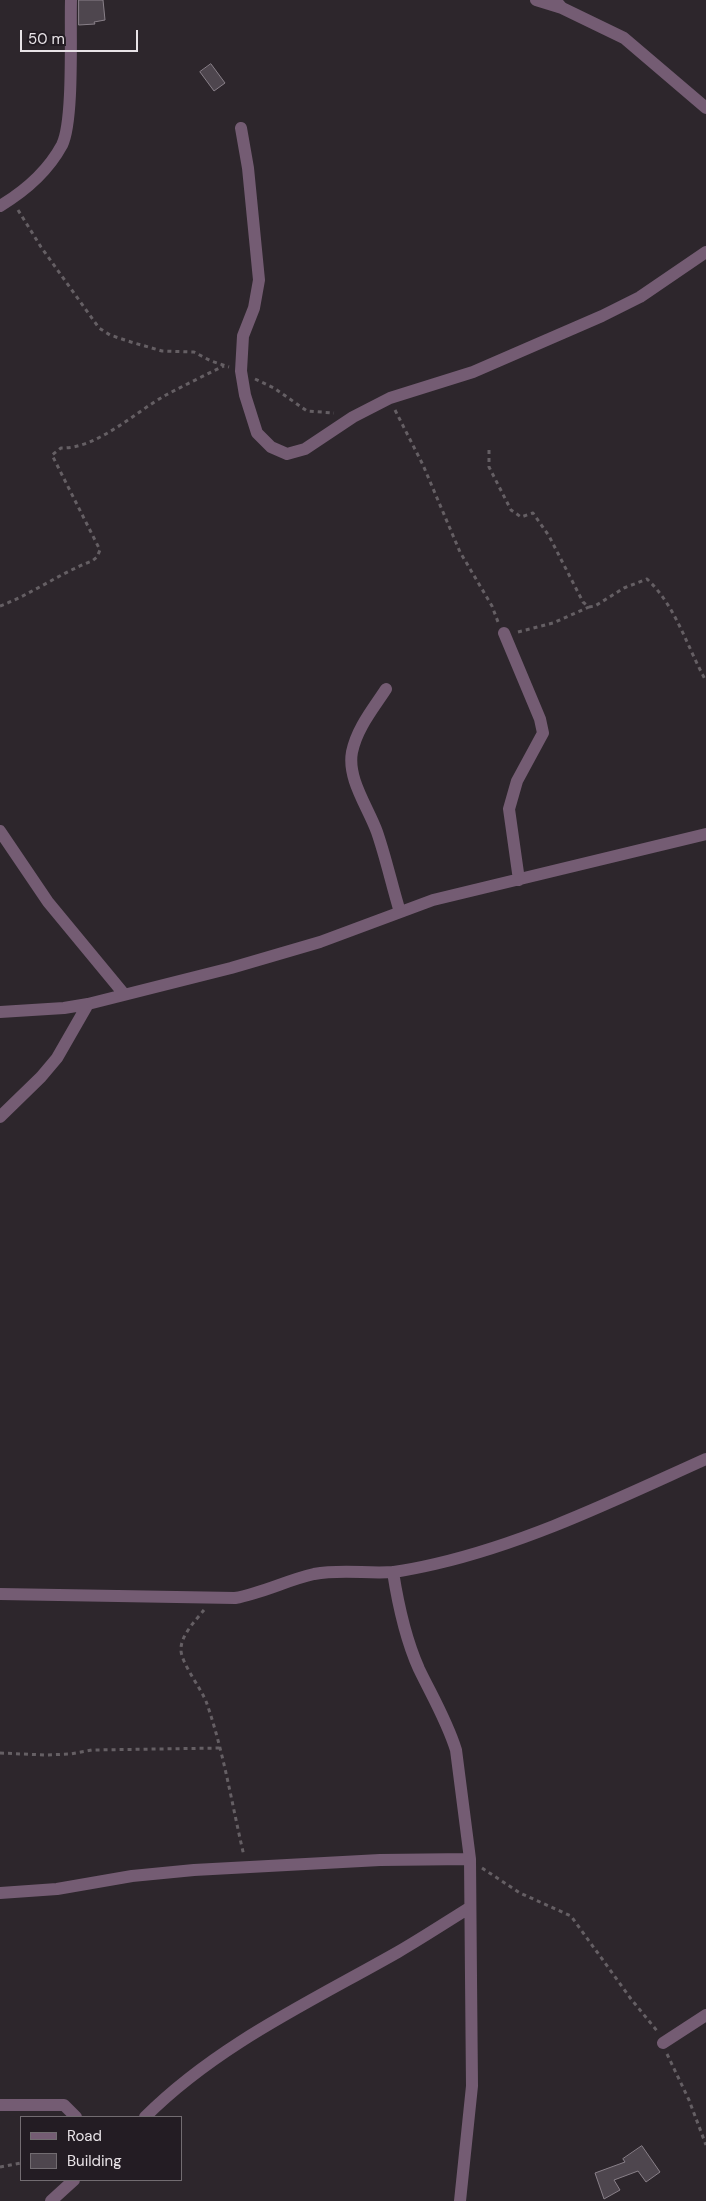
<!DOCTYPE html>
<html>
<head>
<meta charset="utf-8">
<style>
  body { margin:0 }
  #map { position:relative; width:706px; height:2201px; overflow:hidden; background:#2d262c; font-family:"DM Sans",sans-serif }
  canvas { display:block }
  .legend { position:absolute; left:20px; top:2116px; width:162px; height:65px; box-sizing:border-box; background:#231c23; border:1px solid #726c71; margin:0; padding:6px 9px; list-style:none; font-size:15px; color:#e8e3e7 }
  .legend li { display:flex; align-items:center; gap:10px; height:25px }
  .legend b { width:25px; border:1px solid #726c71 }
  .scale { position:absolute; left:20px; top:30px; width:118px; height:22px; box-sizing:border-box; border:2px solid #e8e3e7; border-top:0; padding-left:6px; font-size:15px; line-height:18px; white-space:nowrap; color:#e8e3e7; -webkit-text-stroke:4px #231c23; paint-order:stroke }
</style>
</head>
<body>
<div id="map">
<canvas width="706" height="2201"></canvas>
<ul class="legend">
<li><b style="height:6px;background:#745c73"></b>Road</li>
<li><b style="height:14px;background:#4e464e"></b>Building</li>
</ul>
<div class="scale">50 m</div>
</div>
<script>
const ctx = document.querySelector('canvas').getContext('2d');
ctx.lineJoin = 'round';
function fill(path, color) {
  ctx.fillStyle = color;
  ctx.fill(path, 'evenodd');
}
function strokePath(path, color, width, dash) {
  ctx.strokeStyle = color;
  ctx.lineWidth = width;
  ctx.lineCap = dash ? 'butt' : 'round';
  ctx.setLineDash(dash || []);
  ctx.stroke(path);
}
const building = new Path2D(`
  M79,0h24l2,20 -11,2 1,2 -16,1z
  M211,64l14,19 -11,8 -14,-19z
  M642,2146l18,26 -14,10 -8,-11 -24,9 6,10 -16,9 -9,-26 30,-11 -2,-3z`);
const path = new Path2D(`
  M18,210l23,37 58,81 11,7 21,7 31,9 32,1 17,9 18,6
  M255,379l19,9 33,23 27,2
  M395,410l28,55 37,87 32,54 6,16
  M489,450v17l22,43 10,7 12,-4 16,23 34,66 6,5 6,-1 29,-18 23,-9c29,27 40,68 59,102
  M0,606c32,-12 60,-33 92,-45l5,-4 3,-7 -48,-95 9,-7c36,1 74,-36 105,-53 19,-10 39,-20 58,-29
  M518,632l35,-9 36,-16
  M204,1610c-8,10 -23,25 -23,39 -1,13 21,40 26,55 17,49 25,101 37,152
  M0,1753l45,2 26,-1 21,-4 129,-2
  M482,1868l38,25 51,23 60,83 27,33
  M667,2054l22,46 17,45
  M0,2167l21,-4`);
const minor = new Path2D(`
  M536,0l26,8
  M555,0l7,8 62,30 82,70
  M241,128l7,40 11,112 -5,28 -11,28 -2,35 4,24 12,38 14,14 16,7 18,-5 48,-32 37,-19 83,-26 129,-56 38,-19 66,-45
  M0,206c25,-15 48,-35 62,-61 12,-24 8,-114 9,-145
  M504,633l36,86 3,14 -26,48 -8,28 10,71
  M386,689c-13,20 -29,39 -34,63 -5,27 16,55 25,80 9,26 15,54 23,80
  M0,831l48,71 76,92
  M0,1012l64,-4 24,-4 143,-36 89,-26 113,-42 273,-66
  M0,1117l41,-40 16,-19 31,-54
  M393,1572c5,32 12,66 26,97 13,27 28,52 37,81l14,109 1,119 1,108 -12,115
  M0,1594l235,4c28,-5 52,-18 79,-24 28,-5 53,0 80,-2 13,-2 28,-5 41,-8 95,-22 182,-65 271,-105
  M0,1893l57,-4 75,-13 62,-6 186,-10 90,-1
  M663,2043l43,-28
  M0,2105h64l12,12
  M145,2117c72,-72 165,-115 253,-165 24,-14 47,-29 71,-44
  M51,2201l23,-21`);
fill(building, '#4e464e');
strokePath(building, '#898089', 1);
strokePath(path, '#655f64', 3, [4, 4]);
strokePath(minor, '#745c73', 12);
</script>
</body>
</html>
